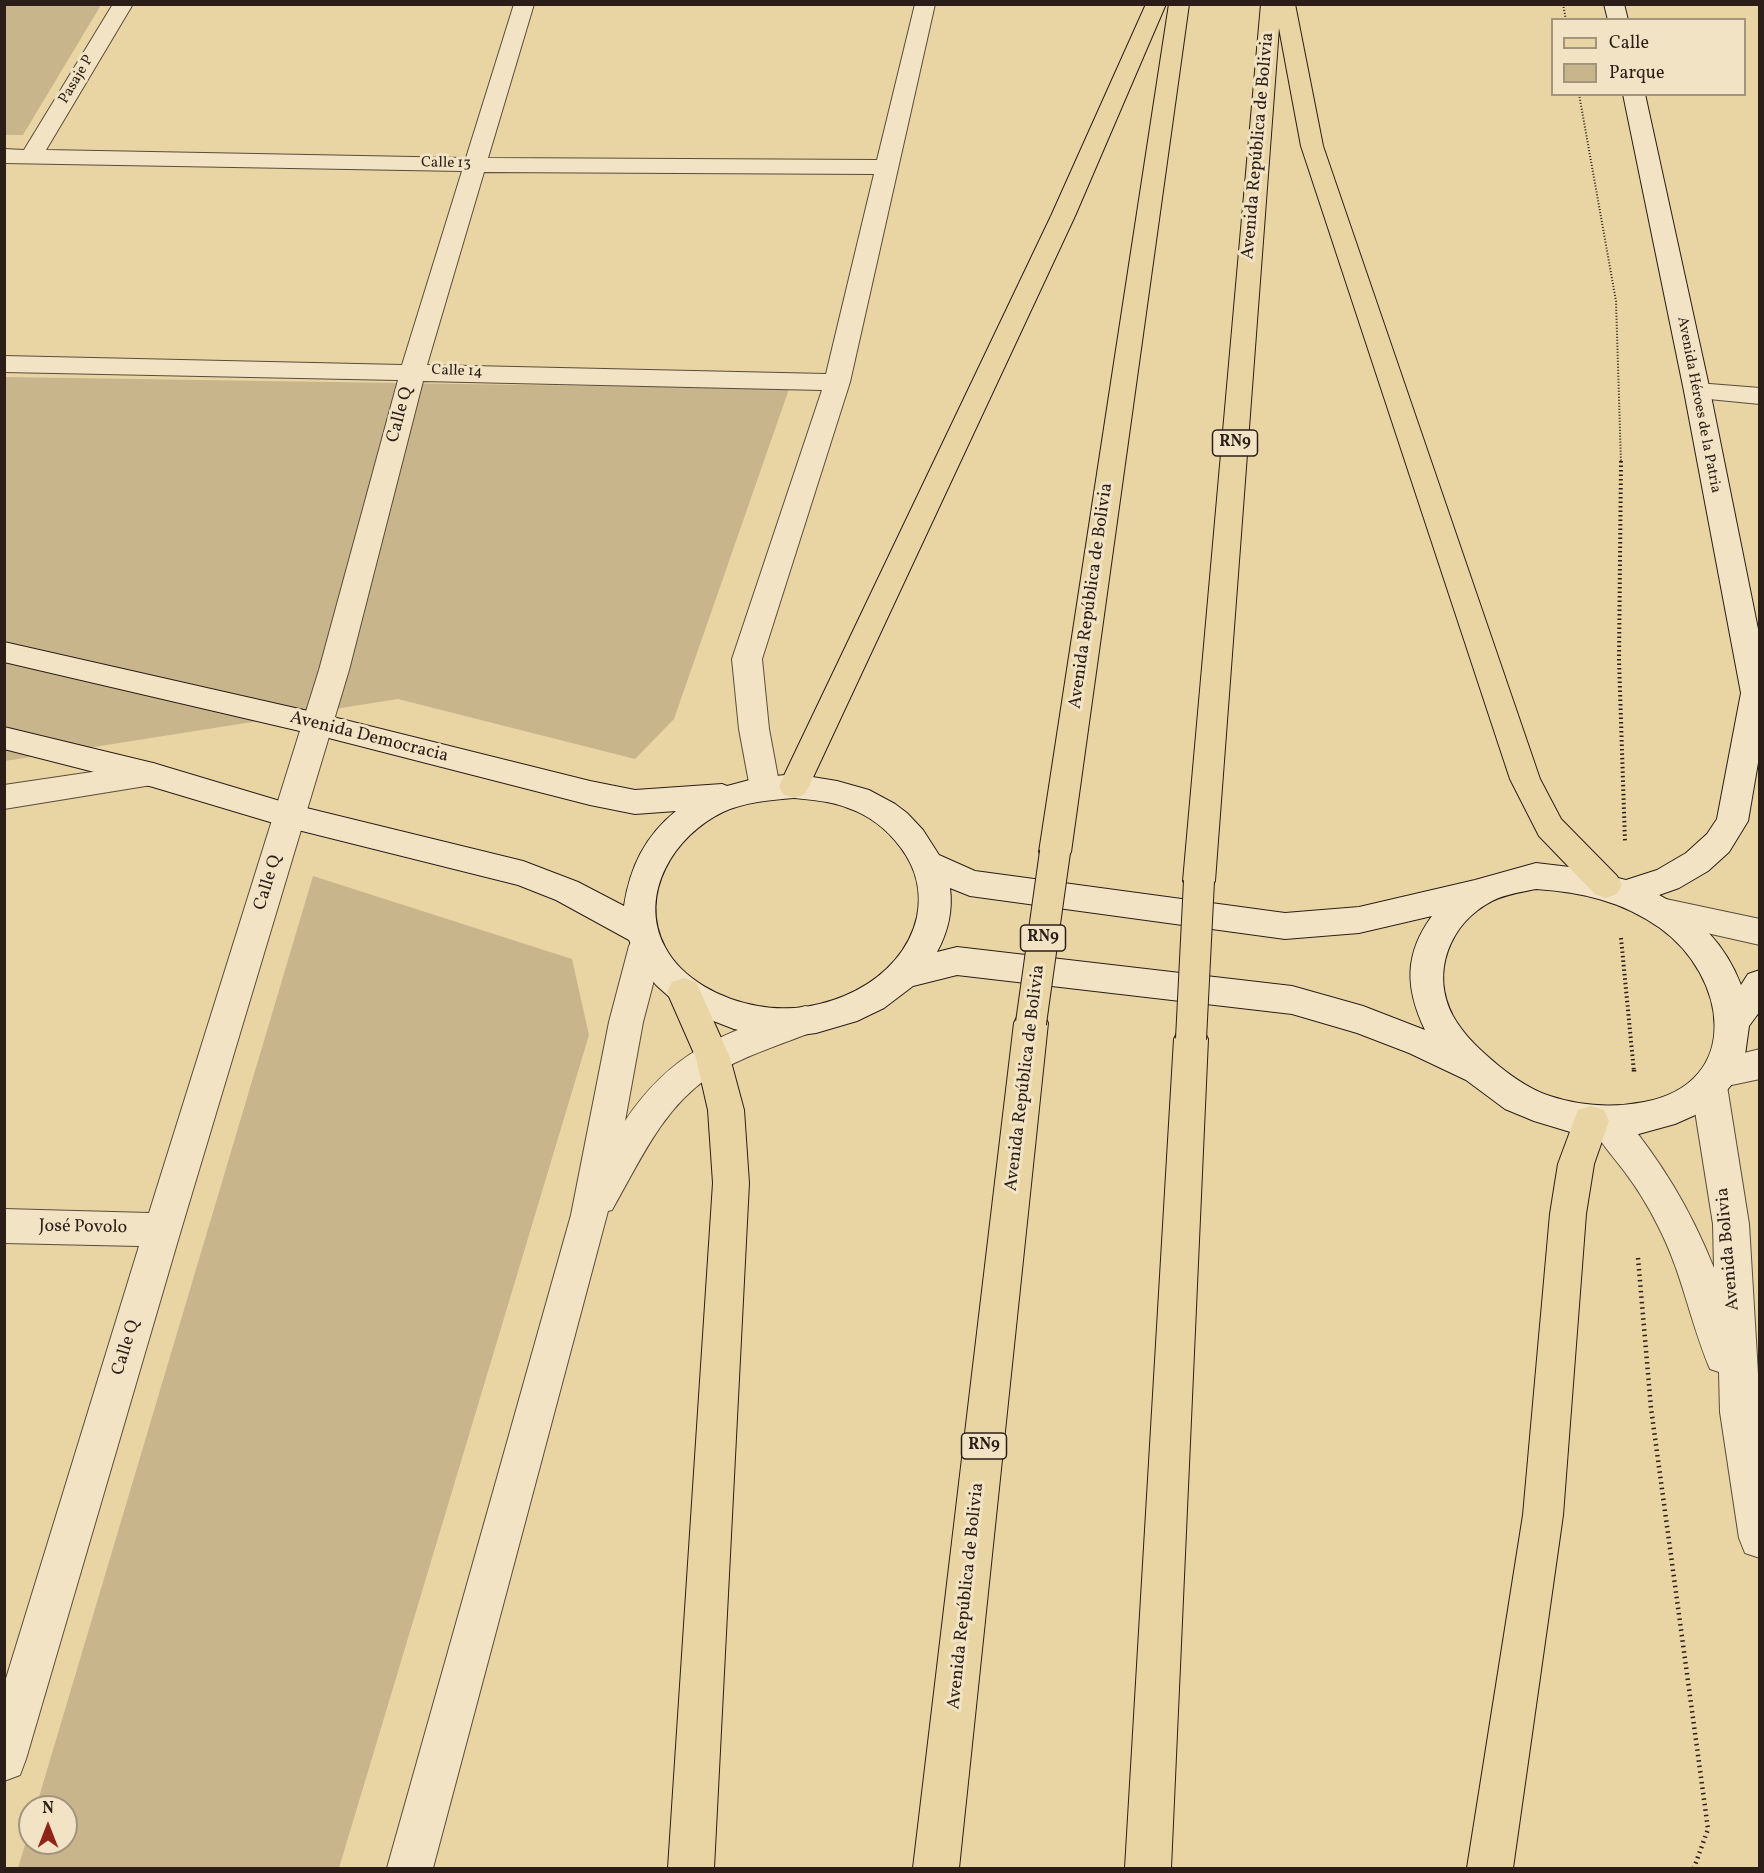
<!DOCTYPE html>
<html>
<head>
<meta charset="utf-8">
<style>
  body { margin:0 }
  #map { position:relative; width:1764px; height:1873px; overflow:hidden; background:#e9d4a4; font-family:Vollkorn,serif }
  canvas { display:block }
  .frame { position:absolute; inset:0; border:6px solid #2b1e18; pointer-events:none }
  .legend { position:absolute; left:1551px; top:18px; width:195px; height:78px; box-sizing:border-box; background:#f1e3c4; border:2px solid #a2947f; margin:0; padding:8px 10px; list-style:none; font-size:18px; color:#2b1e18 }
  .legend li { display:flex; align-items:center; gap:12px; height:30px }
  .legend b { width:30px; border:2px solid #a2947f }
  .north { position:absolute; left:18px; top:1795px; width:60px; height:60px; box-sizing:border-box; background:#f1e3c4; border:2px solid #a2947f; border-radius:50%; rotate:0deg; font-size:16px; font-weight:700; line-height:24px; text-align:center; color:#2b1e18 }
  .north::after { content:''; display:block; margin:auto; width:21px; height:27px; background:#8f2418; clip-path:polygon(50% 0,100% 100%,50% 72%,0 100%) }
</style>
</head>
<body>
<div id="map">
<canvas width="1764" height="1873"></canvas>
<div class="frame"></div>
<ul class="legend">
<li><b style="height:8px;background:#e9d4a4"></b>Calle</li>
<li><b style="height:16px;background:#c9b58c"></b>Parque</li>
</ul>
<div class="north">N</div>
</div>
<script>
const ctx = document.querySelector('canvas').getContext('2d');
ctx.lineJoin = 'round';
function fill(path, color) {
  ctx.fillStyle = color;
  ctx.fill(path, 'evenodd');
}
function strokePath(path, color, width, dash) {
  ctx.strokeStyle = color;
  ctx.lineWidth = width;
  ctx.lineCap = dash ? 'butt' : 'round';
  ctx.setLineDash(dash || []);
  ctx.stroke(path);
}
function label(font, color, halo, rows, align = 'center') {
  ctx.font = font + ' Vollkorn,serif';
  ctx.lineWidth = 6;
  ctx.setLineDash([]);
  ctx.textBaseline = 'middle';
  ctx.strokeStyle = halo;
  ctx.fillStyle = color;
  for (const [text, x, y, turn = 0] of rows) {
    ctx.save();
    ctx.translate(x, y);
    ctx.rotate((+turn || 0) * Math.PI / 180);
    ctx.textAlign = isNaN(turn) ? turn : align;
    if (halo) ctx.strokeText(text, 0, 0);
    ctx.fillText(text, 0, 0);
    ctx.restore();
  }
}
const green = new Path2D(`
  M5,4l96,1 -78,130h-18z
  M5,377l784,12 -115,330 -39,40 -237,-60 -393,62z
  M313,876l259,83 17,76 -250,833h-321l12,-40v15h36v-36h-30z`);
const pathFar2 = new Path2D(`
  M1563,4l3,16
  M1579,94l37,207 5,162`);
const pathFar1 = new Path2D(`
  M1621,461l-2,199 6,182
  M1621,938l13,134`);
const path = new Path2D(`
  M1634,1070v4
  M1638,1258l13,150 57,421 -14,39`);
const minor = new Path2D(`
  M113,4h20l-87,146 420,8 48,-154h20l-46,154 389,2 38,-156h20l-85,378 -88,277 7,70 11,59 -4,8 -11,4 -11,-4 -4,-8 -11,-59 -7,-70 90,-269 -399,-9 -74,289 -168,560 -155,529 -6,16 -16,6v-96l135,-439 -135,-3v-34l145,4 170,-543 79,-290 -394,-8v-16l398,9 60,-194 -458,-8v-14l20,1zM484,172l390,2 -48,200 -399,-9z
  M1697,383l63,5v16l-72,-7 -4,-6 4,-6z
  M153,763l11,4 4,8 -4,8 -160,26v-24z`);
const tertiary = new Path2D(`
  M1661,898l99,21v26l-111,-25 -4,-9 4,-9z
  M646,933l12,3 5,10 -20,76 -18,99c49,-73 100,-88 180,-115l12,4 5,10 -5,10c-36,15 -76,26 -109,48 -46,31 -69,85 -96,132l-4,1 -175,657h-46l184,-653 38,-193 20,-76 5,-10z
  M1760,1049v30l-33,7 22,138 11,183v151l-15,-5 -6,-15 -19,-126 -1,-40 -9,-3c-20,-47 -28,-97 -52,-143 -10,-20 -21,-38 -34,-55 -12,-16 -26,-31 -35,-49l5,-11 13,-4 13,4c42,52 69,95 94,157l-1,-44 -22,-138 6,-11 6,-2 5,-11z`);
const secondary = new Path2D(`
  M1604,4h20l4,16h-20z
  M1623,94h22l65,297 50,248v112l-12,70 -19,31 -21,19 -29,17 -20,7c37,19 67,50 82,90l7,-11 12,-4v41l-11,15 -4,29 -13,29 -8,10 -22,18 -27,12 -40,11 -28,2 -30,-3 -43,-13 -29,-12 -39,-29 -57,-27 -52,-20 -65,-19 -335,-39 -44,11 -29,22 -27,13 -41,12 -29,4 -27,-2 -26,-6 -36,-14 -23,-13 -19,-17 -15,-19 -12,-26 -73,-40 -38,-15 -228,-57 -137,-41 -149,-38v-22l149,36 137,41 233,57 55,21 46,24c6,-39 21,-70 52,-95l-41,3 -45,-9 -273,-70 -313,-73v-20l313,71 273,68 45,9 87,-6 5,2 30,-8 37,-4 43,7 32,9 26,14 12,9 16,17 16,25 36,16 310,42 74,-6 116,-27 61,-17 42,5 48,12 31,-10 29,-17 21,-19 10,-15 24,-126 -57,-302zM794,798c18,2 37,3 54,10 21,7 40,22 53,40 15,20 21,44 16,69 -15,66 -96,101 -159,89 -35,-6 -76,-26 -93,-59 -28,-53 10,-112 58,-135 22,-10 47,-12 71,-14zM950,888l20,8 315,43 74,-6 73,-17c-28,38 -27,72 -7,114l-62,-24 -71,-20 -335,-39 -20,5c11,-20 16,-41 13,-64zM1536,889c45,3 86,12 124,39 67,48 84,155 -16,174 -31,6 -64,4 -94,-6 -19,-6 -36,-18 -51,-30 -17,-14 -35,-30 -46,-50 -23,-44 -3,-93 39,-115 14,-7 29,-9 44,-12z`);
const primary = new Path2D(`
  M1146,4h20l-91,212 -266,570 -4,8 -11,4 -11,-4 -4,-8 272,-570z
  M1169,4h20l-118,848 -5,9 -11,3 -11,-3 -5,-9z
  M1261,4h34l28,142 217,633 21,40 56,57 5,9 -5,9 -11,4 -11,-4 -56,-58 -29,-57 -209,-633 -22,-118 -64,853 -5,9 -11,4 -11,-4 -5,-9z
  M684,978l12,4 34,76 14,52 5,73 -35,685h-46l45,-685 -5,-73 -12,-52 -29,-66 5,-10z
  M1031,1009l12,4 5,10 -89,845h-46l101,-845 5,-10z
  M1191,1024l12,5 5,10 -37,829h-46l49,-829 5,-10z
  M1591,1106l13,4 5,11 -15,43 -8,50 -23,301 -50,353h-46l56,-353 27,-301 8,-50 20,-54z`);
const primaryBridge = new Path2D(`
  M1031,1023l24,-171
  M1191,1039l8,-158`);
const farStreetnames = [
  ["Pasaje P",77,80,-59],
  ["Calle 13",446,164,1],
  ["Calle 14",457,372,2],
  ["Avenida Héroes de la Patria",1698,405,79]
];
const shields = [
  [1235,443,45],
  [1043,938,45],
  [984,1446,45]
];
const shieldNames = [
  ["RN9",1235,443],
  ["RN9",1043,938],
  ["RN9",984,1446]
];
const streetNames = [
  ["Avenida República de Bolivia",1259,146,-85],
  ["Calle Q",401,415,-75],
  ["Avenida República de Bolivia",1092,596,-82],
  ["Avenida Democracia",369,738,14],
  ["Calle Q",269,883,-73],
  ["Avenida República de Bolivia",1026,1078,-83],
  ["José Povolo",83,1228,1],
  ["Avenida Bolivia",1729,1249,-95],
  ["Calle Q",127,1348,-73],
  ["Avenida República de Bolivia",967,1596,-84]
];
fill(green, '#c9b58c');
strokePath(minor, '#5a4c3b', 2);
strokePath(tertiary, '#5a4c3b', 2);
strokePath(secondary, '#2b1e18', 2);
strokePath(primary, '#2b1e18', 2);
strokePath(pathFar2, '#2b1e18', 2, [1, 2]);
strokePath(pathFar1, '#2b1e18', 4, [1.5, 3]);
strokePath(path, '#2b1e18', 4.5, [1.5, 4]);
fill(minor, '#f1e3c4');
fill(tertiary, '#f1e3c4');
fill(secondary, '#f1e3c4');
fill(primary, '#e9d4a4');
strokePath(primaryBridge, '#2b1e18', 32, []);
strokePath(primaryBridge, '#e9d4a4', 30);
label('15px', '#2b1e18', '#f1e3c4', farStreetnames);
for (const [x, y, w] of shields) {
  const box = new Path2D();
  box.roundRect(x - w / 2, y - 13, w, 26, 4.5);
  ctx.fillStyle = '#f1e3c4';
  ctx.fill(box);
  strokePath(box, '#2b1e18', 1.5);
}
label('bold 16px', '#2b1e18', null, shieldNames);
label('18px', '#2b1e18', '#f1e3c4', streetNames);
</script>
</body>
</html>
